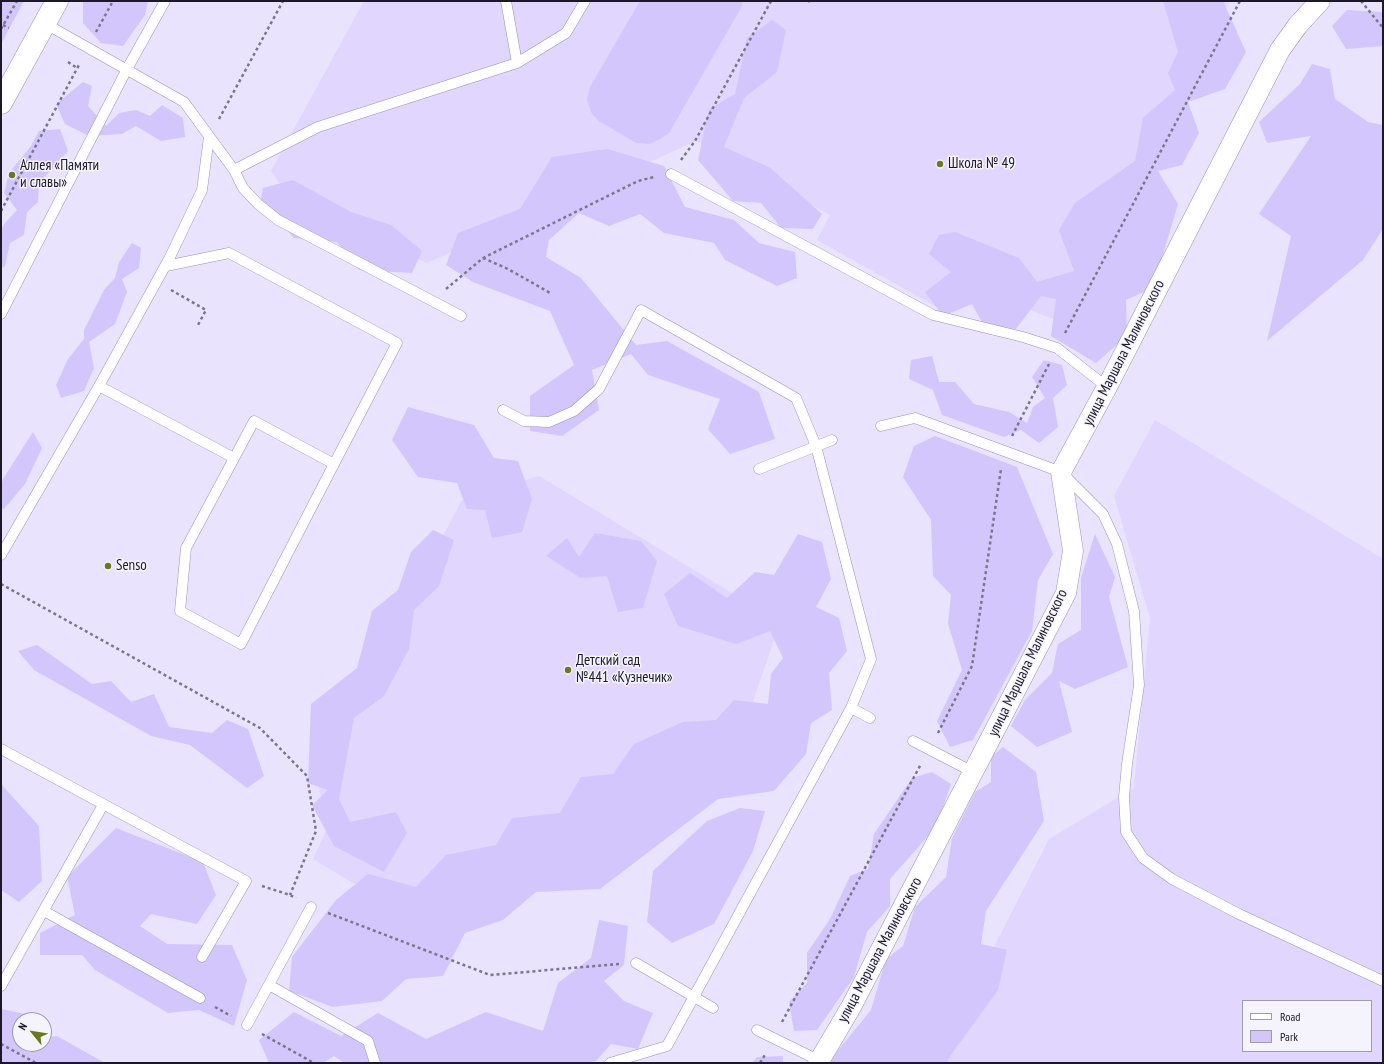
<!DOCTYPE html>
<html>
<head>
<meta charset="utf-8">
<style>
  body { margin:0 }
  #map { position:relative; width:1384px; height:1064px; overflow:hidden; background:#e9e3fd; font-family:"PT Sans Narrow",sans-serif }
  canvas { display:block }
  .frame { position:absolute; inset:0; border:2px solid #1c1827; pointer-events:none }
  .legend { position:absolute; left:1242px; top:1000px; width:130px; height:52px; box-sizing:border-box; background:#f5f4fc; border:1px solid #9e9ca7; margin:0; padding:5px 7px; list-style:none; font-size:12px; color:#1c1827 }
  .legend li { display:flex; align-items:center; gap:8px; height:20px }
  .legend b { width:20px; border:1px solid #9e9ca7 }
  .north { position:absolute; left:12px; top:1012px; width:40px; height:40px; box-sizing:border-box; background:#f5f4fc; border:1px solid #9e9ca7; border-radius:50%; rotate:300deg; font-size:11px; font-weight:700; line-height:16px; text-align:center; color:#1c1827 }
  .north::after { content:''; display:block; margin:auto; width:14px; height:18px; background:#6c7721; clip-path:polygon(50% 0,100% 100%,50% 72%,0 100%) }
</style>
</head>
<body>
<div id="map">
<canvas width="1384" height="1064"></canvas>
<div class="frame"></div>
<ul class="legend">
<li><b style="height:5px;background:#fff"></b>Road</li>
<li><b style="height:11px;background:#d3c6fc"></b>Park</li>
</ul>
<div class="north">N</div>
</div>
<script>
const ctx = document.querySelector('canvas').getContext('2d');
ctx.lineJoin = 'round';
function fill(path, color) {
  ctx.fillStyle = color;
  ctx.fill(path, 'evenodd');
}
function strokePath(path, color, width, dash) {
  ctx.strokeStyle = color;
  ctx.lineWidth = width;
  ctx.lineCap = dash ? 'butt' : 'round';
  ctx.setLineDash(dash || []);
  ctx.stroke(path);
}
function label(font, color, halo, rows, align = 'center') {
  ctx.font = font + ' "PT Sans Narrow",sans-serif';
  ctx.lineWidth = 3;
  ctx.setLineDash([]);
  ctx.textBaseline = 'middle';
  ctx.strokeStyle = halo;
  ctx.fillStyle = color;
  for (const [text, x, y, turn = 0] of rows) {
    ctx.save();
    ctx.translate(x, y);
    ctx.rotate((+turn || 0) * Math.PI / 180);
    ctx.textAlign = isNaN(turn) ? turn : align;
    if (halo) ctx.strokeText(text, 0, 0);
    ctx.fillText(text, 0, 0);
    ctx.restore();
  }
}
const built = new Path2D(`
  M364,1h866l-172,320 -104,-42 -17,28 -120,-67 13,-25 -134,-74 -269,122 -136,-64 -20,-28z
  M1155,420l228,139v504h-448l114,-224 85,-51 16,-170 -36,-122zM1243,1001h128v50h-128z
  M539,476l241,146 -33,97 -351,190 -83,-50 15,-32 -12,-51 146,-276z`);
const green = new Path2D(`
  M1,1h23l-23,43z
  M83,1h65l-3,14 -22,31 -22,-3 -18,-20z
  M640,1h102v5l-73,127 -9,6 -10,5 -14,-1 -37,-22 -7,-7 -5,-14 3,-13z
  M1163,1h60l23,51 -21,37 -37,13 11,31 -17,32 -24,6 20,33 -25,84 -27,12 1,36 -31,27 -45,-27 5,-37 -15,-3 -25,33 -33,-5 -11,-20 -29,12 -18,-24 26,-20 -22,-18 10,-19 16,-3 64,26 18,24 37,-11 -15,-41 16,-27 60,-42 8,-43 32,-28 -7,-17 10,-21z
  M1347,10l34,2 2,2v32l-37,3 -14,-23z
  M772,20l14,10 -9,42 -33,26 -20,49 45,20 53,47 -9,15 -32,-1 -20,-25 -28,-2 -35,-41 11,-51 26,-15 12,-56z
  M1312,64l18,5 5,30 33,23 15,3v104l-20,31 -96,81 24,-105 -32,-22 52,-78 -44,7 -8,-21 41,-38z
  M83,82l9,4 -4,20 18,20 13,-13 17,-3 14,6 12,-11 21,13 2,19 -24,4 -25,-15 -14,8 -33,2 -24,-12 -9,-20z
  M60,129l8,22 -29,32 -1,19 -11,10 -3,23 -14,8 -5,23 -4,2v-38l4,-7 12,-13 -13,-17 5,-20 22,-27 8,-15z
  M607,149l57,17 21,41 49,13 25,23 36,9 2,26 -20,8 -52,-26 -11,-17 -50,-10 -24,-19 -31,12 -30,-13 -30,27 -3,17 35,21 55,67 31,-4 92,51 16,47 -45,15 -22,-25 12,-30 -72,-24 -17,-21 -39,16 7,40 -37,26 -32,-5v-35l44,-31 -24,-54 -77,-29 -27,-17 12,-32 62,-24 32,-52z
  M293,180l58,32 40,13 31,26 -10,22 -53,-3 -22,-28 -43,-4 -33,-38 2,-12z
  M132,243l9,5 -2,20 -17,11 5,13 -12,32 -26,18 5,26 -10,23 -23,7 -5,-13 12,-26 16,-20v-9l20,-40 11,-12 4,-16z
  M932,356l7,26h16l19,22 35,8 18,11 6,-16 12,-9 -13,-21 12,-17 18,5 5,20 -14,13 5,29 -19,16 -18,-13 -17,7 -62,-22 -9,-25 -24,-11 2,-19z
  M408,407l66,18 20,33 24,3 14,38 -10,33 -30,6 -7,-28 -18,-1 -10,-26 -39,-6 -26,-37z
  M33,432l9,16 -17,36 -21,25 -3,-1v-23l2,-6z
  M935,436l82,31 36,87 -15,26 -6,51 -59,109 -23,7 -13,-26 25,-51 -14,-46 3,-29 -18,-19 -2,-56 -28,-43 11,-31z
  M433,530l21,10 -15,46 -25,24 -5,39 -25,47 -30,22 -15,81 11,23 46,-10 11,21 -23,39 -50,-26 -22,-41 16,-15 -20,-7 3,-79 46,-36 15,-57 26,-21 13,-38z
  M595,533l46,8 16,20 -14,47 -25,4 -11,-36 -26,2 -35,-22 21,-18 12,19z
  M798,534l24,8 9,37 -15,28 23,11 8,33 -18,22 3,37 -21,13 -5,31 -32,37 -56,8 -118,90 -64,3 -33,28 -38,13 -22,43 -37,3 -24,22 -49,6 -44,-16 3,-34 44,-57 32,-26 48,13 30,-32 50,-10 16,-27 48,-5 21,-36 32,-3 21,-30 49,-22 33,-2 18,-20 34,4 3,-30 12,-16 -13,-27 -34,13 -58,-18 -14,-32 26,-21 37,25 28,-26 19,3z
  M1095,534l20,43 -6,20 19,70 -53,22 -16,-8 13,51 -35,15 -26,-21 14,-26 27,-27 6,-29 23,-14v-52z
  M37,645l55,39 19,-3 20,21 23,-8 15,33 43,6 15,-13 21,9 16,47 -17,12 -57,-43 -39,-9 -117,-66 -16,-19z
  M1003,747l33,25 8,49 -58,90 -5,33 26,6 -9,40 -48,66 -3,7h-115l-2,-3 41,-50 15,-51 17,-13 12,-39 31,-30 6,-39 23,-46 16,-10v-25z
  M932,772l19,12 -15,43 -46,52v27l-23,26 -13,45 -37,53 -23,1 -5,-29 18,-19v-30l23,-34 20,-43 18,-7 6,-35 38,-56z
  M1,784l38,42 3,55 -23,21 -18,-12z
  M740,808l25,3 -12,40 -39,73 -42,19 -25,-21 6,-51 54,-50z
  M116,828l87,34 13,33 -19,29 -46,-10 -11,12 27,18 65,1 15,35 -13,46 -35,-16 -31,3 -73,-43 -13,-15h-42v-22l35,-18 -8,-38z
  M599,920l29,6 -4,39 -20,16 20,20 29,12 -15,36 -27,-5 -15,17 -11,2h-241l-10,-7 -11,7h-54l-10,-23 35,-28 47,24 37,-23 48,26 60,-27 57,19 15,-48 33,-25z
  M1,1009l25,5 1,6h-7v24h24v-6l13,-2 48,27h-104z
  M783,1056v7h-31l5,-6z`);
const path = new Path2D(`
  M809,1l1,1
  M1361,1l22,27
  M3,25l6,3
  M1,29l16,-28
  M96,32l17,-31
  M68,62l9,6
  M219,119l64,-118
  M681,160l14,-19 76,-140
  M1,211l79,-148
  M483,258l25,11 44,25
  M446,289l37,-31 155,-77 16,-4
  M171,290l35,20 -8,15
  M1065,333l175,-332
  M1012,436l37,-72
  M1,584l259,144 47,48 9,55 -26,64
  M938,733l34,-67 29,-197
  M262,886l28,9 6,3
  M328,913l162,62 129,-11
  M215,1007l16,9
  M782,1022l139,-258
  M262,1034l52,29
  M1,1044l35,19
  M760,1063l6,-10`);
const lane = new Path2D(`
  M506,1l11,62
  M44,23l140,79 50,68 9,18 15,16 20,16 183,96
  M234,170l84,-43 199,-64 49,-30 19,-32
  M671,174l262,141 90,22 34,11 50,39
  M166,266l63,-13 168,90 -63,121
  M1,314l126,-245 38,-68
  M99,386l135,72
  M503,410l21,11 25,1 25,-11 25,-22 42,-79 155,88 20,48 55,213 -20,49 -184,338 -57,17
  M254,421l80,43 -93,180 -61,-33 6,-63z
  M881,426l34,-8 146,54 42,42 14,30 17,67 5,74 -12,79 -3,33 2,35 17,26 29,21 67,35 144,67
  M759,469l73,-29
  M1,555l98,-169 70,-127 33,-69 7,-53
  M851,708l19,10
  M913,741l60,31
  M1,749l245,132 -44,76
  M44,911l156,87
  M636,963l77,45
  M269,985l99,56 7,22
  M1,986l102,-181
  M247,1025l64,-118
  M757,1030l63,31`);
const street = new Path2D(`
  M818,1063l33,-56 215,-414 7,-42 -12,-79 46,-85 173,-337 18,-25 22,-24`);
const secondary = new Path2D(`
  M1,103l56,-102`);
const markers = [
  [940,164,4,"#6c7721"],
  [12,175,4,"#6c7721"],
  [108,566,4,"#6c7721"],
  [568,670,4,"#6c7721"]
];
const poiNames = [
  ["Школа № 49",948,164],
  ["Аллея «Памяти",20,166],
  ["и славы»",20,183],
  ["Senso",116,566],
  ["Детский сад",576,661],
  ["№441 «Кузнечик»",576,678]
];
const streetNames = [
  ["улица Маршала Малиновского",1124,353,-63],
  ["улица Маршала Малиновского",1028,663,-64],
  ["улица Маршала Малиновского",880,950,-62]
];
fill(built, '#e0d6fe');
fill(green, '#d3c6fc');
strokePath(lane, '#9b92b9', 11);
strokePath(street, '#9b92b9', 21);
strokePath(secondary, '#9b92b9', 23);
strokePath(path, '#7b768a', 2.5, [3, 3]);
strokePath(lane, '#fff', 10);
strokePath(street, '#fff', 20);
strokePath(secondary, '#fff', 22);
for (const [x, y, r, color] of markers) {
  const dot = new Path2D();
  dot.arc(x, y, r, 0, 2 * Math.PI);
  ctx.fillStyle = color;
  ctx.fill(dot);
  strokePath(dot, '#f5f4fc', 1.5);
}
label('15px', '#1c1827', '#f5f4fc', poiNames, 'left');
label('15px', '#1c1827', '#f5f4fc', streetNames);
</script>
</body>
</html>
